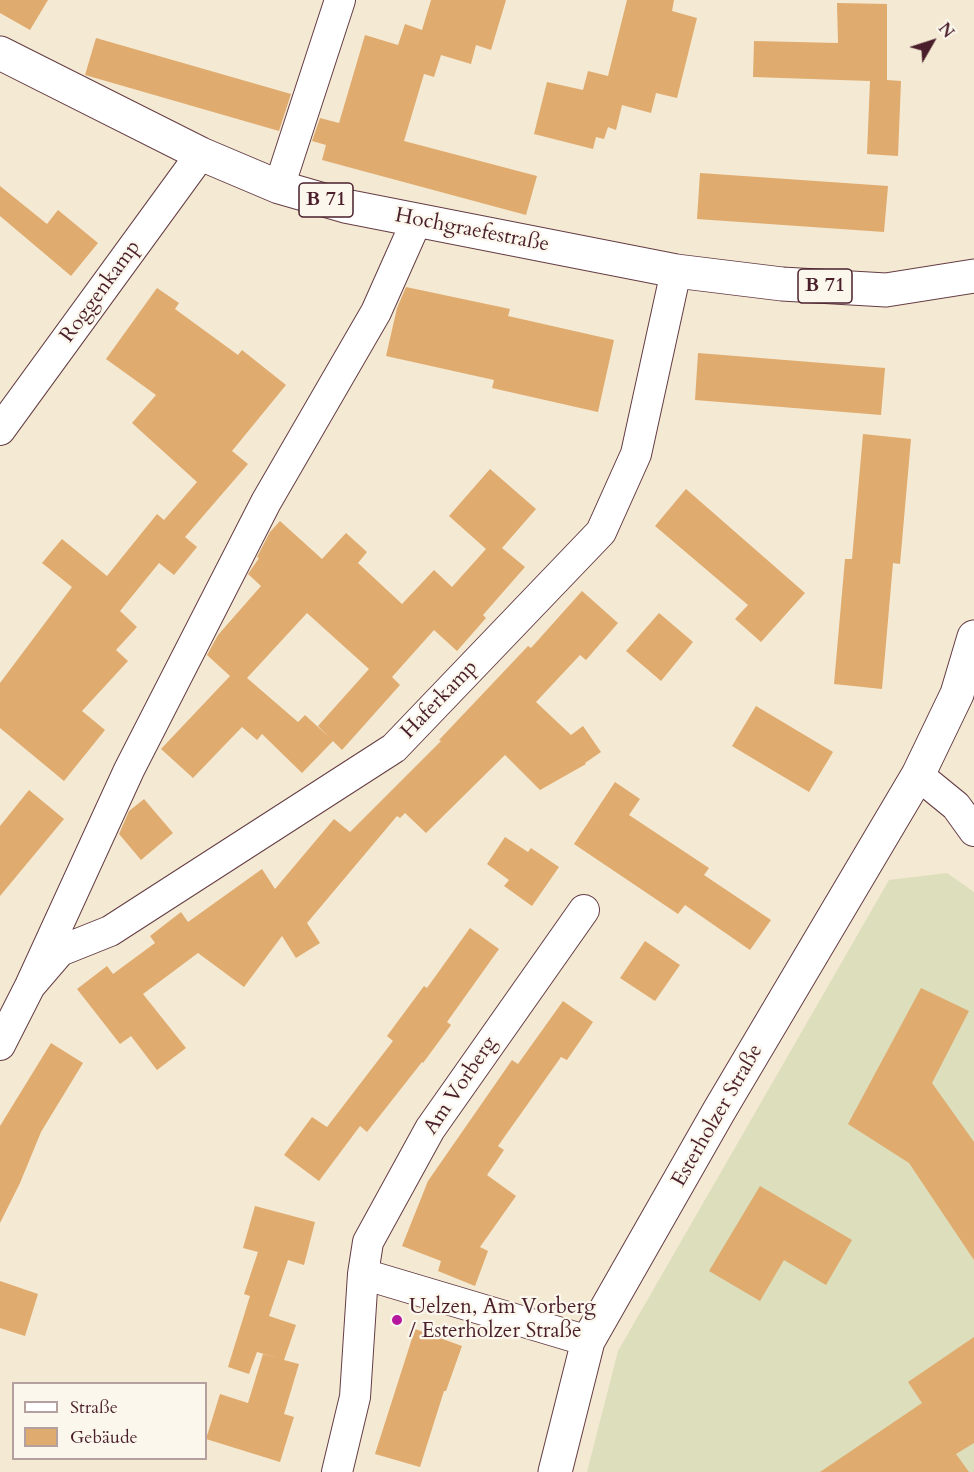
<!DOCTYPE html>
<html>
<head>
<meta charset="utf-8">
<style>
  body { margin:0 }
  #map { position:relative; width:974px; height:1472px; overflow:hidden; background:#f4e9d2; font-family:Cardo,serif }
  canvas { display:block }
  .legend { position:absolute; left:12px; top:1382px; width:195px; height:78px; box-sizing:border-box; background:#fbf7ec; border:2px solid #b4a19f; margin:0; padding:8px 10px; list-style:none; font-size:18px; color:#4a1f2b }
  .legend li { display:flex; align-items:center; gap:12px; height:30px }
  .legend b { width:30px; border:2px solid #b4a19f }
  .north { position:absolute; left:902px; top:12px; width:60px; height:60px; -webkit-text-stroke:4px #fbf7ec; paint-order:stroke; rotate:51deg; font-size:16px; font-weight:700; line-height:24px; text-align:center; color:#4a1f2b }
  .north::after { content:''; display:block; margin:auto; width:21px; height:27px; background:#4a1f2b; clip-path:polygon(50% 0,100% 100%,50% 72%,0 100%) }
</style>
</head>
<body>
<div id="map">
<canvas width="974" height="1472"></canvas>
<ul class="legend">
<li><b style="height:8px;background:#fff"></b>Straße</li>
<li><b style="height:16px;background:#e0ab6f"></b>Gebäude</li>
</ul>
<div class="north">N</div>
</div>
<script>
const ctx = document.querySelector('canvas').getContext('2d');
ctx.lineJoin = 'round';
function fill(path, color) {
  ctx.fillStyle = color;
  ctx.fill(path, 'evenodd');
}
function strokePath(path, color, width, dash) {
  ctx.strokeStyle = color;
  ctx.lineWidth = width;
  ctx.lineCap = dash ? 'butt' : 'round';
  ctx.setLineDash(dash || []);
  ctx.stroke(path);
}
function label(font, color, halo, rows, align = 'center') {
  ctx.font = font + ' Cardo,serif';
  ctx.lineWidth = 4.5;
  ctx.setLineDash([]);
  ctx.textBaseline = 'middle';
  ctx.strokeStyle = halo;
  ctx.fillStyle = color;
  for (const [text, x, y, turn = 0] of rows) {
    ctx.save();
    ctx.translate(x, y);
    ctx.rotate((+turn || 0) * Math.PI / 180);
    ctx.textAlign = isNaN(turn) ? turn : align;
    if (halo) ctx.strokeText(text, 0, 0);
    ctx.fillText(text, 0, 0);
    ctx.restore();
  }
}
const built = new Path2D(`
  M947,873l27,19v580h-387l31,-121 271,-471z`);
const building = new Path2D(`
  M0,0h48l-18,30 -30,-17z
  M431,0h75l-15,50 -15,-5 -5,19 -30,-9 -7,22 -10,-3 -20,67 133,35 -11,39 -204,-55 4,-15 -14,-4 8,-23 19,5 26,-88 33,10 7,-21 17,6z
  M627,0h47l-2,11 25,7 -20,80 -21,-5 -5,20 -29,-8 -6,25 -8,-3 -4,12 -8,-2 -3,12 -59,-15 13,-52 36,8 5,-19 20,5z
  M837,3l50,1v76l14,1 -3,75 -31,-2 3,-73 -117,-4 1,-36 84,2z
  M96,38l195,56 -12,37 -194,-56z
  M700,173l188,13 -4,46 -187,-13z
  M0,186l47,38 11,-14 40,33 -27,33 -71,-60z
  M406,287l104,22 -2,7 106,24 -16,72 -106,-24 2,-8 -108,-24 11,-48z
  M157,288l22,15 -4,6 63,46 4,-5 44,35 -54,66 16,13 -63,73 12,10 -23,28 -15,-12 -39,48 17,16 -21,23 12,11 -46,50 23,19 -41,51 -64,-53v-45l72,-96 -30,-24 20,-24 45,37 50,-62 7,6 33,-38 -65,-59 24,-28 -50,-36z
  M698,353l187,15 -4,47 -186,-15z
  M863,434l48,5 -11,125 -7,-1 -11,126 -48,-5 11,-125h7z
  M490,469l46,40 -34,39 23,19 -42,48 3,3 -29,33 -23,-21 -42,47 8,8 -58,65 -9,-9 -31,32 -40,-39 -5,6 -15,-13 -49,51 -32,-29 69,-73 -23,-21 11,-20 43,-49 -13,-12 11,-16 -2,-1 13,-25 10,-11 42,38 24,-26 21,19 -9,11 44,41 32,-34 18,17 34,-38 -37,-33zM307,613l62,56 -51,57 12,12 -25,-23 -7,7 -51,-44z
  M686,489l119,104 -44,49 -26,-23 13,-14 -93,-79z
  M582,591l36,32 -32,37 -6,-5 -44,47 35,33 12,-9 18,26 -16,11 1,1 -46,26 -35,-35 -79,78 -21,-20 -5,5 -3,-2 -90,107 13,20 -24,15 -14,-22 -38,51 -46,-34 -55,41 43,54 -29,22 -26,-34 -11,8 -43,-55 30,-23 6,8 42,-31 -5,-7 31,-24 7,10 74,-53 13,20 59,-70 16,13 91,-91 -2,-1 89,-94 3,2z
  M659,613l34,29 -32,39 -35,-30z
  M756,706l77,46 -24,40 -77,-46z
  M615,782l25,17 -11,16 80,53 -5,7 67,45 -21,30 -65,-45 -7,9 -104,-70z
  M29,790l35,29 -64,77v-70z
  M144,799l29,34 -32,27 -22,-26 10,-23z
  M505,837l23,15 3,-4 28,19 -27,39 -28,-20 5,-6 -22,-16z
  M470,928l29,21 -52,73 4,3 -28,38 -1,-1 -55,70 -7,-6 -41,55 -35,-26 28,-38 15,10 66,-86 -6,-5 37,-50 3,2z
  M645,941l35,24 -25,36 -35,-23z
  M921,988l48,23 -37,72 42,59v118l-65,-97 -61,-39z
  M563,1001l30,21 -26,38 -6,-3 -63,89 6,4 -17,25 29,21 -36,51 8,4 -13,35 -37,-15 3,-10 -39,-15 26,-65 84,-121 6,4z
  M51,1043l32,20 -42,69 -21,51 -20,40v-97z
  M760,1186l92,54 -26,45 -42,-25 -24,41 -51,-30z
  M255,1206l60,16 -11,43 -16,-5 -19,56 27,9 -12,35 15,4 -15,50 10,3 -14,45 -74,-23 14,-45 28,9 15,-49 18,5 -24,-7 -8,22 -21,-7 22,-71 -6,-2 14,-42 -15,-4z
  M0,1281l38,13 -13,42 -25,-8z
  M415,1329l47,17 -16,45h-2l-24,76 -45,-13z
  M974,1337v106l-18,11 13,18h-149l102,-69 -14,-21z`);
const street = new Path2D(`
  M279,187l61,-187
  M0,430l201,-276
  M918,775l38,31 18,25
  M30,986l30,-35 50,-20 284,-183 207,-216 35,-78 40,-183
  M0,1045l30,-59 99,-216 137,-268 110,-190 41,-92
  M363,1274l225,67
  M337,1472l18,-75 8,-123 5,-32 62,-113 154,-219`);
const secondary = new Path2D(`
  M555,1472l33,-131 131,-230 199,-336 39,-81 17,-57`);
const primary = new Path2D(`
  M0,53l201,101 78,33 66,19 331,65 106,13 104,6 88,-14`);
const markers = [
  [397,1320,6,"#b5179e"]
];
const shields = [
  [326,200,54],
  [825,286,54]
];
const shieldNames = [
  ["B 71",326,200],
  ["B 71",825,286]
];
const streetNames = [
  ["Hochgraefestraße",472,231,11],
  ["Roggenkamp",101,292,-54],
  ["Haferkamp",440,700,-46],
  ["Am Vorberg",461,1086,-56],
  ["Esterholzer Straße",718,1116,-60]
];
const poiNames = [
  ["Uelzen, Am Vorberg",409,1308],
  ["/ Esterholzer Straße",409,1332]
];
fill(built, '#dddebc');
fill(building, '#e0ab6f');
strokePath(street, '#643d44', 32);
strokePath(secondary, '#643d44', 35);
strokePath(primary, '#643d44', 35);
strokePath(street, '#fff', 30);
strokePath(secondary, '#fff', 33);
strokePath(primary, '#fff', 33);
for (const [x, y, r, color] of markers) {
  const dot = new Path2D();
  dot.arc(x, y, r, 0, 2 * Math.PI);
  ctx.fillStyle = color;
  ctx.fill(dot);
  strokePath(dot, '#fbf7ec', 2);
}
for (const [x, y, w] of shields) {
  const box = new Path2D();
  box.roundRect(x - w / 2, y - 17, w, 34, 4.5);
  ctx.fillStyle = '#fbf7ec';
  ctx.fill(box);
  strokePath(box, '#4a1f2b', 1.5);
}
label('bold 20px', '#4a1f2b', null, shieldNames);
label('21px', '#4a1f2b', '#fbf7ec', streetNames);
label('21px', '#4a1f2b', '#fbf7ec', poiNames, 'left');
</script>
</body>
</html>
